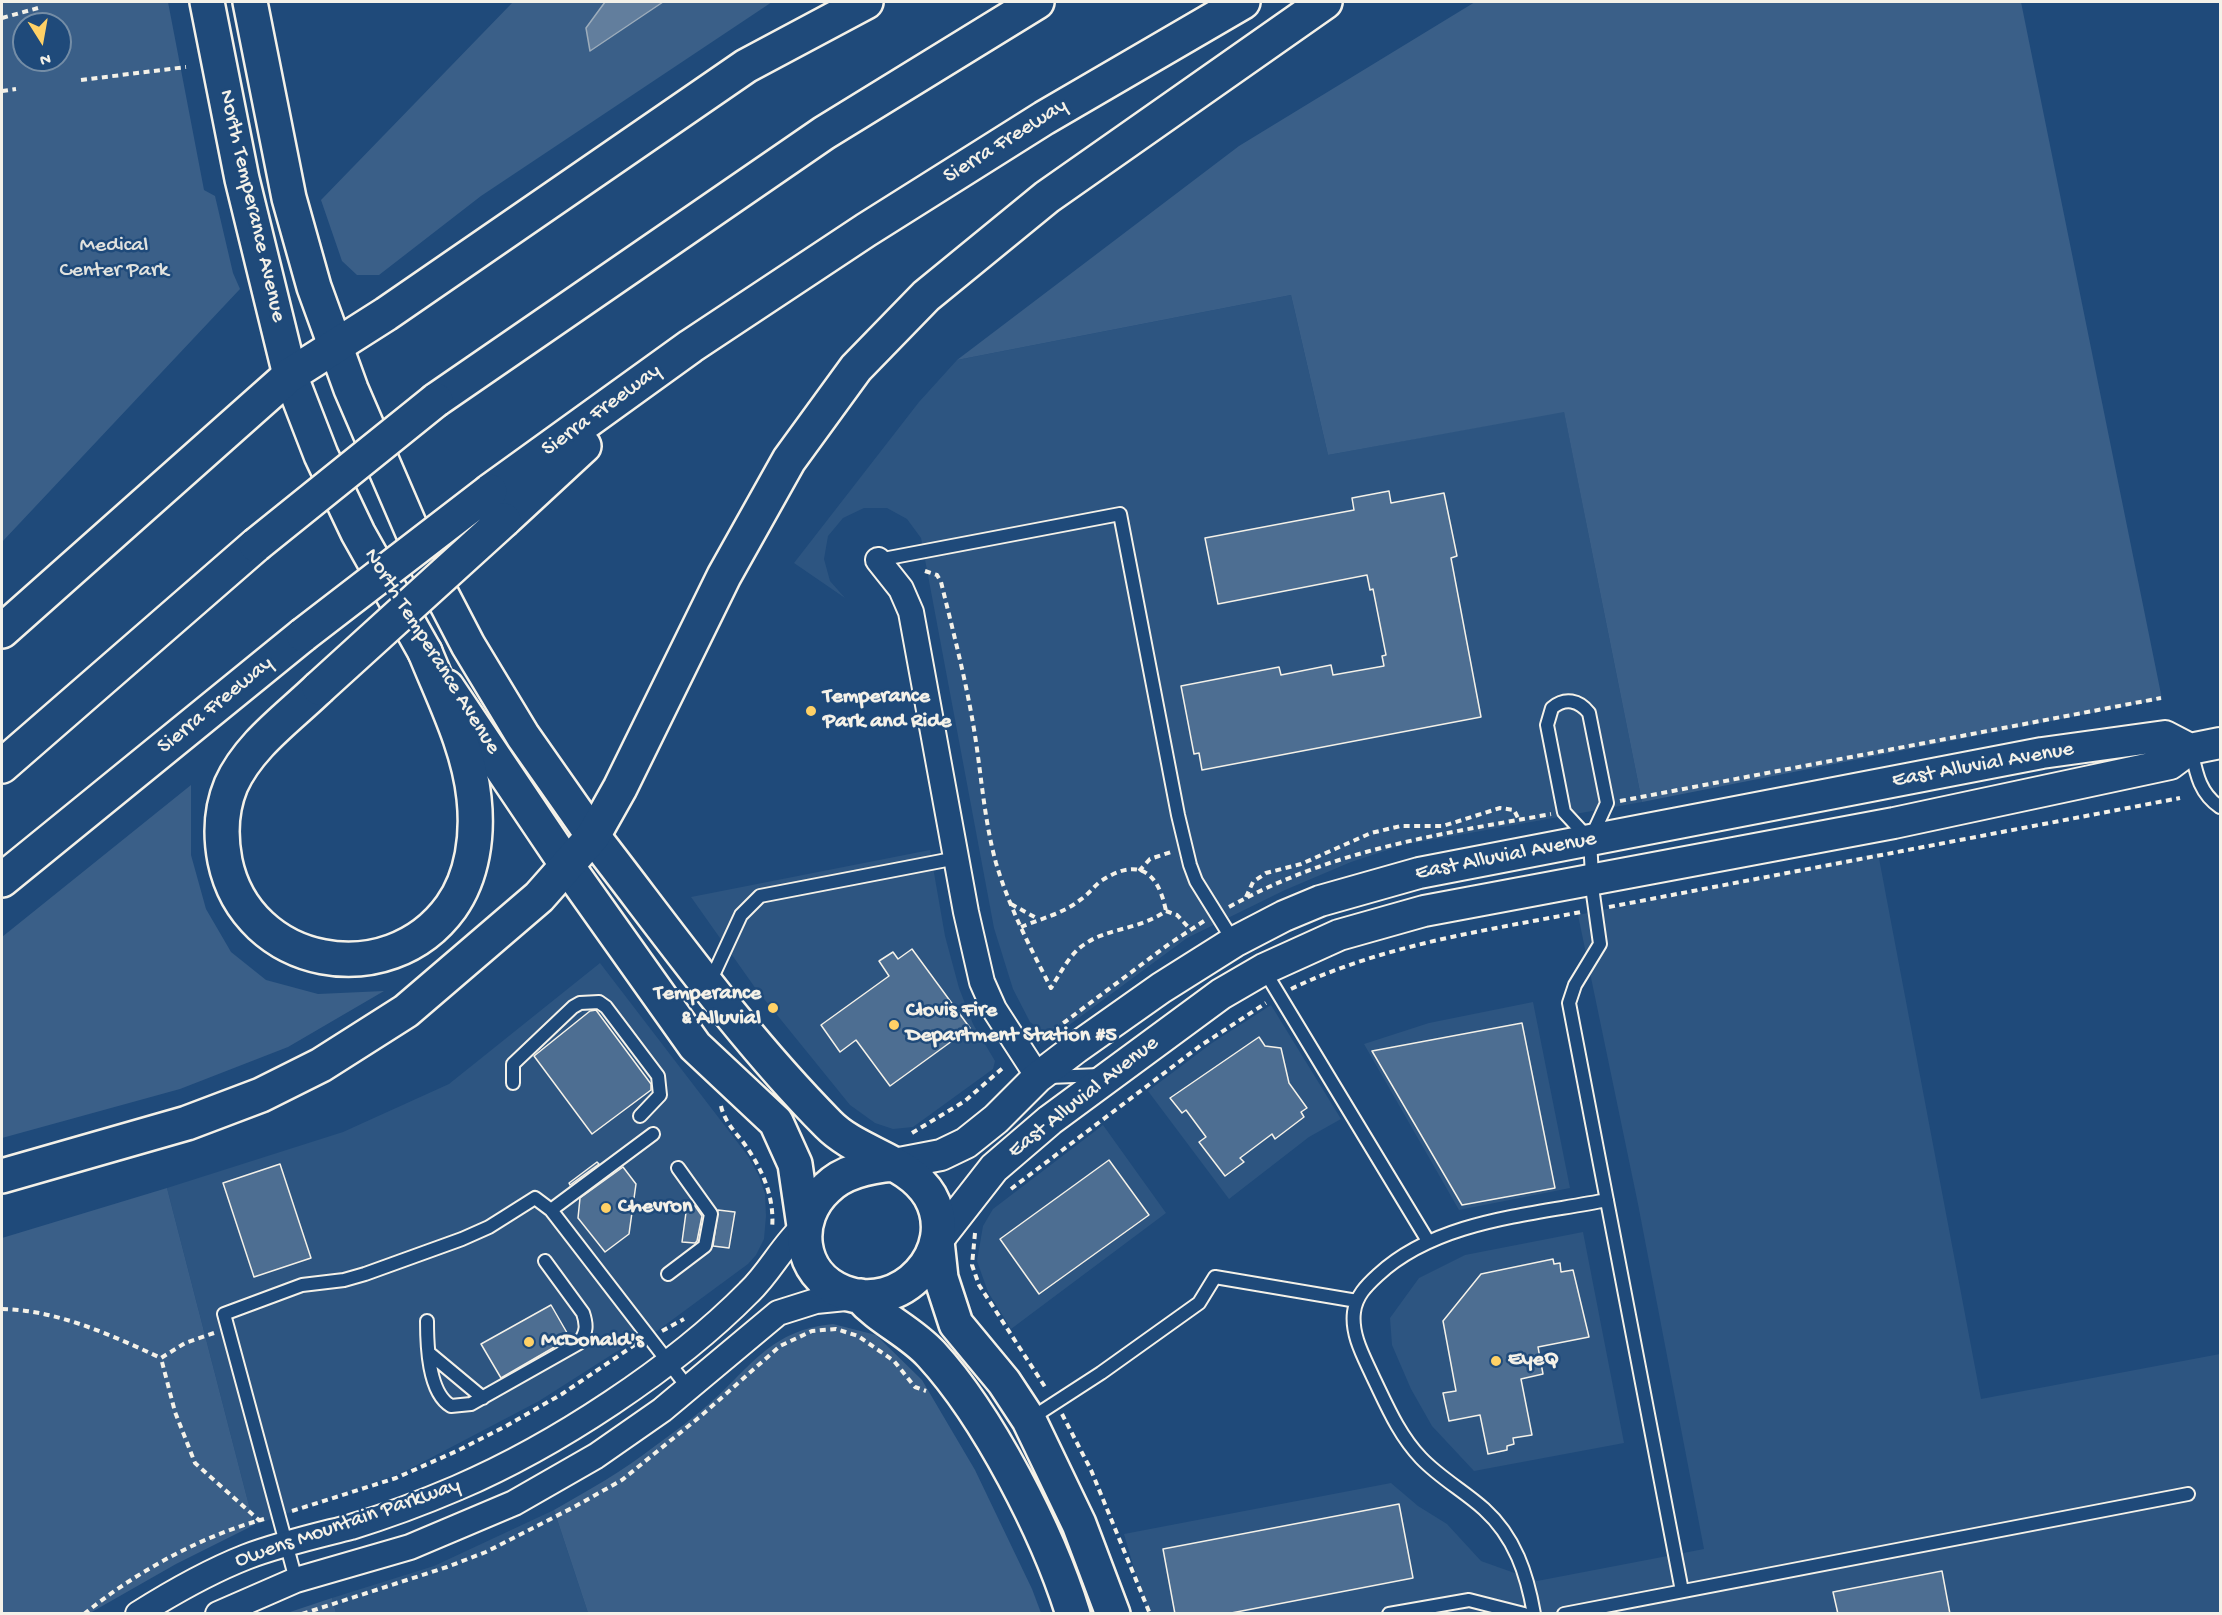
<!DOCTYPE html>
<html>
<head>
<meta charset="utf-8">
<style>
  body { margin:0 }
  #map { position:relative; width:2222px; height:1615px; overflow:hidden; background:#1f4a7a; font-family:"Gochi Hand",sans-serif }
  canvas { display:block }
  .frame { position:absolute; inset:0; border:3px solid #f4f1e8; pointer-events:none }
  .north { position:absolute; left:12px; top:12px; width:60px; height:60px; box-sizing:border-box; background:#1f4a7a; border:2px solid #748da6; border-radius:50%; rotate:169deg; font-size:16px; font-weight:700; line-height:24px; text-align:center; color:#f4f1e8 }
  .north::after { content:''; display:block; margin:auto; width:21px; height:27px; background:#ffd166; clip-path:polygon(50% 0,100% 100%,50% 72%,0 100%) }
</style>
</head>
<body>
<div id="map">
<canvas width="2222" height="1615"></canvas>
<div class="frame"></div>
<div class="north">N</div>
</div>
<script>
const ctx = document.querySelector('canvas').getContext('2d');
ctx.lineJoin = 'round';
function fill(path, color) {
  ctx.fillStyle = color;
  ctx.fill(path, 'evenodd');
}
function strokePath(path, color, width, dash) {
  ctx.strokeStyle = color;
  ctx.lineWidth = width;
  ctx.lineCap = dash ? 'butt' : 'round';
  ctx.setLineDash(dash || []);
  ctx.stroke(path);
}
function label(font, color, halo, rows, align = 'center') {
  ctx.font = font + ' "Gochi Hand",sans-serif';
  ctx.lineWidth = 5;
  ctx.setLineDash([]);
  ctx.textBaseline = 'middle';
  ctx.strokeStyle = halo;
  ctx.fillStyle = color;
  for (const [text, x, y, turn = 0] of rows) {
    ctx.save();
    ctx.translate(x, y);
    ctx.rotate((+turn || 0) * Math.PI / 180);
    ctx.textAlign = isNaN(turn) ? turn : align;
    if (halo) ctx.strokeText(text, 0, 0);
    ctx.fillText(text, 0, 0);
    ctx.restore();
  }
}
const built = new Path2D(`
  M1291,295l37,160 236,-44 78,391 -239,43 -52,17 -66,28 -98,48 -126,93 -18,1 -13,-10 -17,-33 -19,-61 -73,-390 -14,-19 -20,-11h-23l-21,10 -15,18 -4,23 6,22 15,17 -51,-35 125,-161 38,-42z
  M930,850l15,86 14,52 14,36 22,37 -2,8 -80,58 -20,2 -18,-6 -25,-18 -94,-116 -65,-92z
  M1878,853l103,546 239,-45v259h-1073l-23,-79 267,-51 27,23 29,18 34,37 56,20 167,-32 -66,-345 -60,-289z
  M600,963l148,193 11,20 6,18 1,22 -2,23 -8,16 -8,9 -91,67 -38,19 -80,51 -137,72 -148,52 -87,-337 176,-56 106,-48z
  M1533,1002l37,186 -111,22 -95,-166 65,-21z
  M1271,1005l70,114 -32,18 -80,62 -81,-108 64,-48z
  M1103,1125l63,88 -155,116 -23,-37 -11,-31 6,-35 10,-17z
  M1583,1232l41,211 -150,28 -42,-45 -21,-37 -19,-44 -2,-27 29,-40 46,-23z
  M554,1510l34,103h-252l-4,-15 102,-32z`);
const green = new Path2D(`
  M2,2h166l36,188 11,6 18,77 7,16 -238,253zM24,24h36v36h-36z
  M513,2h259l-291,194 -102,79h-22l-15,-14 -21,-61z
  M1475,2h546l141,697 -520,103 -78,-390 -236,43 -37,-160 -334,65 282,-214z
  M191,785v70l15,54 25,43 35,28 52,14 66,-3 -96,56 -108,42 -178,49v-201z
  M167,1188l87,337 -78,39 -86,49h-88v-375z
  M833,1324l43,11 46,45 53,90 57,119 9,24h-453l-34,-103c35,-20 69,-39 101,-64 18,-13 37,-27 54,-42 43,-38 62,-74 124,-80z
  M332,1598l4,15h-49z`);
const water = new Path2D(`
  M605,2h58l-73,49 -4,-23z`);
const building = new Path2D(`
  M1389,491l2,12 53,-10 13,63 -6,2 30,159 -279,53 -3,-17 -5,1 -13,-68 98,-19 2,8 50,-10 2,10 51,-9 -2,-10 4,-1 -13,-66 -3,1 -3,-15 -149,29 -13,-66 149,-28 -2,-12z
  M912,949l58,79 -80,58 -34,-46 -16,12 -19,-27 68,-49 -10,-15 14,-9 5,7z
  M596,1010l55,74v6l-59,44 -58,-78 56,-45z
  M1522,1023l33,165 -93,17 -90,-154z
  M1259,1037l6,9 16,2 8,35 18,25 -6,4 3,5 -29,22 -3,-5 -32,24 4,4 -19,14 -26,-34 7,-5 -20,-27 -4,3 -12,-15z
  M1109,1160l40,55 -110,79 -39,-55z
  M597,1162l2,2 -29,21 -1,-2z
  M280,1164l31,94 -57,19 -31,-94z
  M623,1167l13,17 -7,50 -24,18 -27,-34 2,-20z
  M687,1205l8,1 7,10 -5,25 -2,2 -13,-1z
  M718,1210l17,2 -6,36 -16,-2z
  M1553,1259l1,5 6,-1 1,9 12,-2 16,67 -51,10 5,27 -22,5 11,56 -19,3 1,6 -7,2v4l-19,4 -8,-39 -31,6 -6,-28 13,-2 -13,-70 38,-47z
  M551,1305l19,33 -69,40 -20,-34z
  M1399,1504l14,74 -187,36h-51l-12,-65z
  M1942,1571l8,43h-112l-5,-22z`);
const path = new Path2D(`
  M2,18l36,-10
  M81,80l105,-13
  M2,91l14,-2
  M925,571l12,4 4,7c13,53 27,106 35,160 6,41 9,81 20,121 13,44 34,84 55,125 9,-14 19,-35 34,-44 22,-16 54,-14 81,-33l11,4 13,14
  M1620,801l541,-103
  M1139,871l11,-12 21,-7
  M1246,897l7,-15 13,-9 35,-9 70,-31 30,-7h42l57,-18 14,2 5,10
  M1011,904l27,15
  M1229,907c105,-58 207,-72 322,-93
  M1609,907l571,-109
  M1021,927c19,-8 43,-14 59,-27 8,-5 13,-13 21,-19 37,-24 57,-10 65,30
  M1291,989c91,-44 192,-58 290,-77
  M1038,1042l131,-98 35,-23
  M721,1106c3,14 13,25 22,36 19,26 32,55 29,87
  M912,1133l53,-32 40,-35
  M1011,1189l189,-143 66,-43
  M975,1233l-3,32 7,20 68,105
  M2,1309c55,1 109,26 159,49
  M662,1331l22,-12
  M214,1333l-29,10 -24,15 14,54 20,51 65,58
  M1062,1414l29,56 59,144
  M292,1511l104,-33 63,-28 47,-24 56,-32 74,-50
  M84,1614c52,-42 115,-77 180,-95
  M302,1614l145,-47 39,-15 88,-45 48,-27 80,-65 78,-69 32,-15 24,-2 22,7 36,25 21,26 11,4`);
const service = new Path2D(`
  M878,560l242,-46 58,301 12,50 6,16 38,61
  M2191,749c5,23 8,44 29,58
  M1589,839l-25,-27 -17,-87 5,-17c13,-11 27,-8 37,5l18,90 -17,37 3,54 7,50 -25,41 -6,18 113,588
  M1264,970l164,271
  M710,982l31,-67 19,-19 197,-38
  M1049,1077l51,-2
  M513,1083v-19l60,-57 7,-4 19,-1 7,5 52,69 2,19 -20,21
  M551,1210l102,-76
  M668,1274l37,-28 6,-32 -33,-46
  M427,1321c0,23 1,72 24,85l20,-2 108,-61c8,-11 8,-18 4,-30l-38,-52
  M429,1353l54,45
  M1030,1419l71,-46 98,-70 16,-26 142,24
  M296,1580l-72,-266 78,-29 42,-5 21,-6 97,-35 27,-12 46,-29 16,12 138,179
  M1389,1614l80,-14 55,14
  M1534,1614c-7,-40 -19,-77 -50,-105 -20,-18 -44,-31 -63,-51 -22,-23 -34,-52 -48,-81 -9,-20 -22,-42 -19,-65 2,-16 12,-26 24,-37 59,-55 153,-60 229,-75
  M1564,1614l624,-120`);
const minor = new Path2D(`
  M878,560l23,29 10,23 55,300 16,70 12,27 44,68
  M138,1614c35,-22 70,-42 108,-57 34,-13 70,-21 105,-30 36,-11 71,-24 106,-39 98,-42 217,-120 292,-196 21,-20 33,-46 55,-66
  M218,1614l78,-34 114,-33 104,-44 82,-47 66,-46 116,-97 38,-12 40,-4`);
const tertiary = new Path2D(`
  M894,1164l47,-9 25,-12 30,-24 42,-42 38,-29 85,-60 73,-46 50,-26 36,-15 99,-28 623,-120 123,-17 25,13
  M937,1241l57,-73 56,-48 171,-126 43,-25 75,-34 85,-24 470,-88 276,-59 20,-15 30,-6`);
const secondary = new Path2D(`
  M447,687l121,180 127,179 81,76 19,42 9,62
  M593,836c76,98 148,200 235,288 29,30 81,36 102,72 31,55 -30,119 -87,96 -45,-18 -50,-73 -16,-104 17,-17 43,-22 67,-24
  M937,1241l4,37 15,46 48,58 25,38 50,104 34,90
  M860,1296c20,23 50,35 71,58 57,62 117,179 142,260`);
const primary = new Path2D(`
  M207,2l35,177 48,196 31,80 37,78 67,119
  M250,2l39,196 25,89 37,102 78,181 39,75 55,91 70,100`);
const motorway = new Path2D(`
  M436,400l388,-267 213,-131
  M490,491l201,-145 175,-116 178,-112 199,-116
  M504,520l80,-74
  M2,631l288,-256 96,-61 360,-248 120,-64
  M319,688c-31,30 -70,57 -88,97 -10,24 -11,50 -6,76 22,107 163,133 226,46 22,-31 27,-72 23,-109 -5,-50 -30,-99 -49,-146
  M2,766l254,-221
  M2,880l301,-245
  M2,1176l185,-53 74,-28 60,-30 85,-54 133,-114 54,-61 27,-48 104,-212 65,-116 67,-92 70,-72 121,-99 278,-195`);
const motorwayBridge = new Path2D(`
  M256,545l180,-145
  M303,635l187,-144
  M319,688l185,-168`);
const markers = [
  [811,711,6,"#ffd166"],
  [773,1008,6,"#ffd166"],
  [894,1025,6,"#ffd166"],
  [606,1208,6,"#ffd166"],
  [529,1342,6,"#ffd166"],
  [1496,1361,6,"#ffd166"]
];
const streetNames = [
  ["Sierra Freeway",1006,142,-32],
  ["North Temperance Avenue",251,206,77],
  ["Sierra Freeway",602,411,-36],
  ["North Temperance Avenue",431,652,58],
  ["Sierra Freeway",216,706,-39],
  ["East Alluvial Avenue",1983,766,-10],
  ["East Alluvial Avenue",1506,857,-11],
  ["East Alluvial Avenue",1084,1098,-38],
  ["Owens Mountain Parkway",348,1524,-19]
];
const parkNames = [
  ["Medical",114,247],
  ["Center Park",114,272]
];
const poiNames = [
  ["Temperance",823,698],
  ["Park and Ride",823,723],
  ["Temperance",761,995,"right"],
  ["& Alluvial",761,1020,"right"],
  ["Clovis Fire",906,1012],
  ["Department Station #5",906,1037],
  ["Chevron",618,1208],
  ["McDonald's",541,1342],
  ["EyeQ",1508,1361]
];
fill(built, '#2d5581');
fill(green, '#3a5f88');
fill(water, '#627e9d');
strokePath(water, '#9cacbb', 1.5);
fill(building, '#4d6e92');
strokePath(building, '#f4f1e8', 1.5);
strokePath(service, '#f4f1e8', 16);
strokePath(minor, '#f4f1e8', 28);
strokePath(tertiary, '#f4f1e8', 34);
strokePath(secondary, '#f4f1e8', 38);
strokePath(primary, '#f4f1e8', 38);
strokePath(motorway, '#f4f1e8', 38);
strokePath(path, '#f4f1e8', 4, [6, 4.5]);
strokePath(service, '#1f4a7a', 12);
strokePath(minor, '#1f4a7a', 24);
strokePath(tertiary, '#1f4a7a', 30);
strokePath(secondary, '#1f4a7a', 33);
strokePath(primary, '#1f4a7a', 33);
strokePath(motorway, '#1f4a7a', 33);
strokePath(motorwayBridge, '#f4f1e8', 38, []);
strokePath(motorwayBridge, '#1f4a7a', 33);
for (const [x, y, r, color] of markers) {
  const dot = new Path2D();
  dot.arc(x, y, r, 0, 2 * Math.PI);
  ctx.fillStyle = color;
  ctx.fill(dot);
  strokePath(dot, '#1f4a7a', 2);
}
label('22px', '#f4f1e8', '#1f4a7a', streetNames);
label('22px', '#e1e2de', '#1f4a7a', parkNames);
label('bold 22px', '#f4f1e8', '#1f4a7a', poiNames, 'left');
</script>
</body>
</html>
